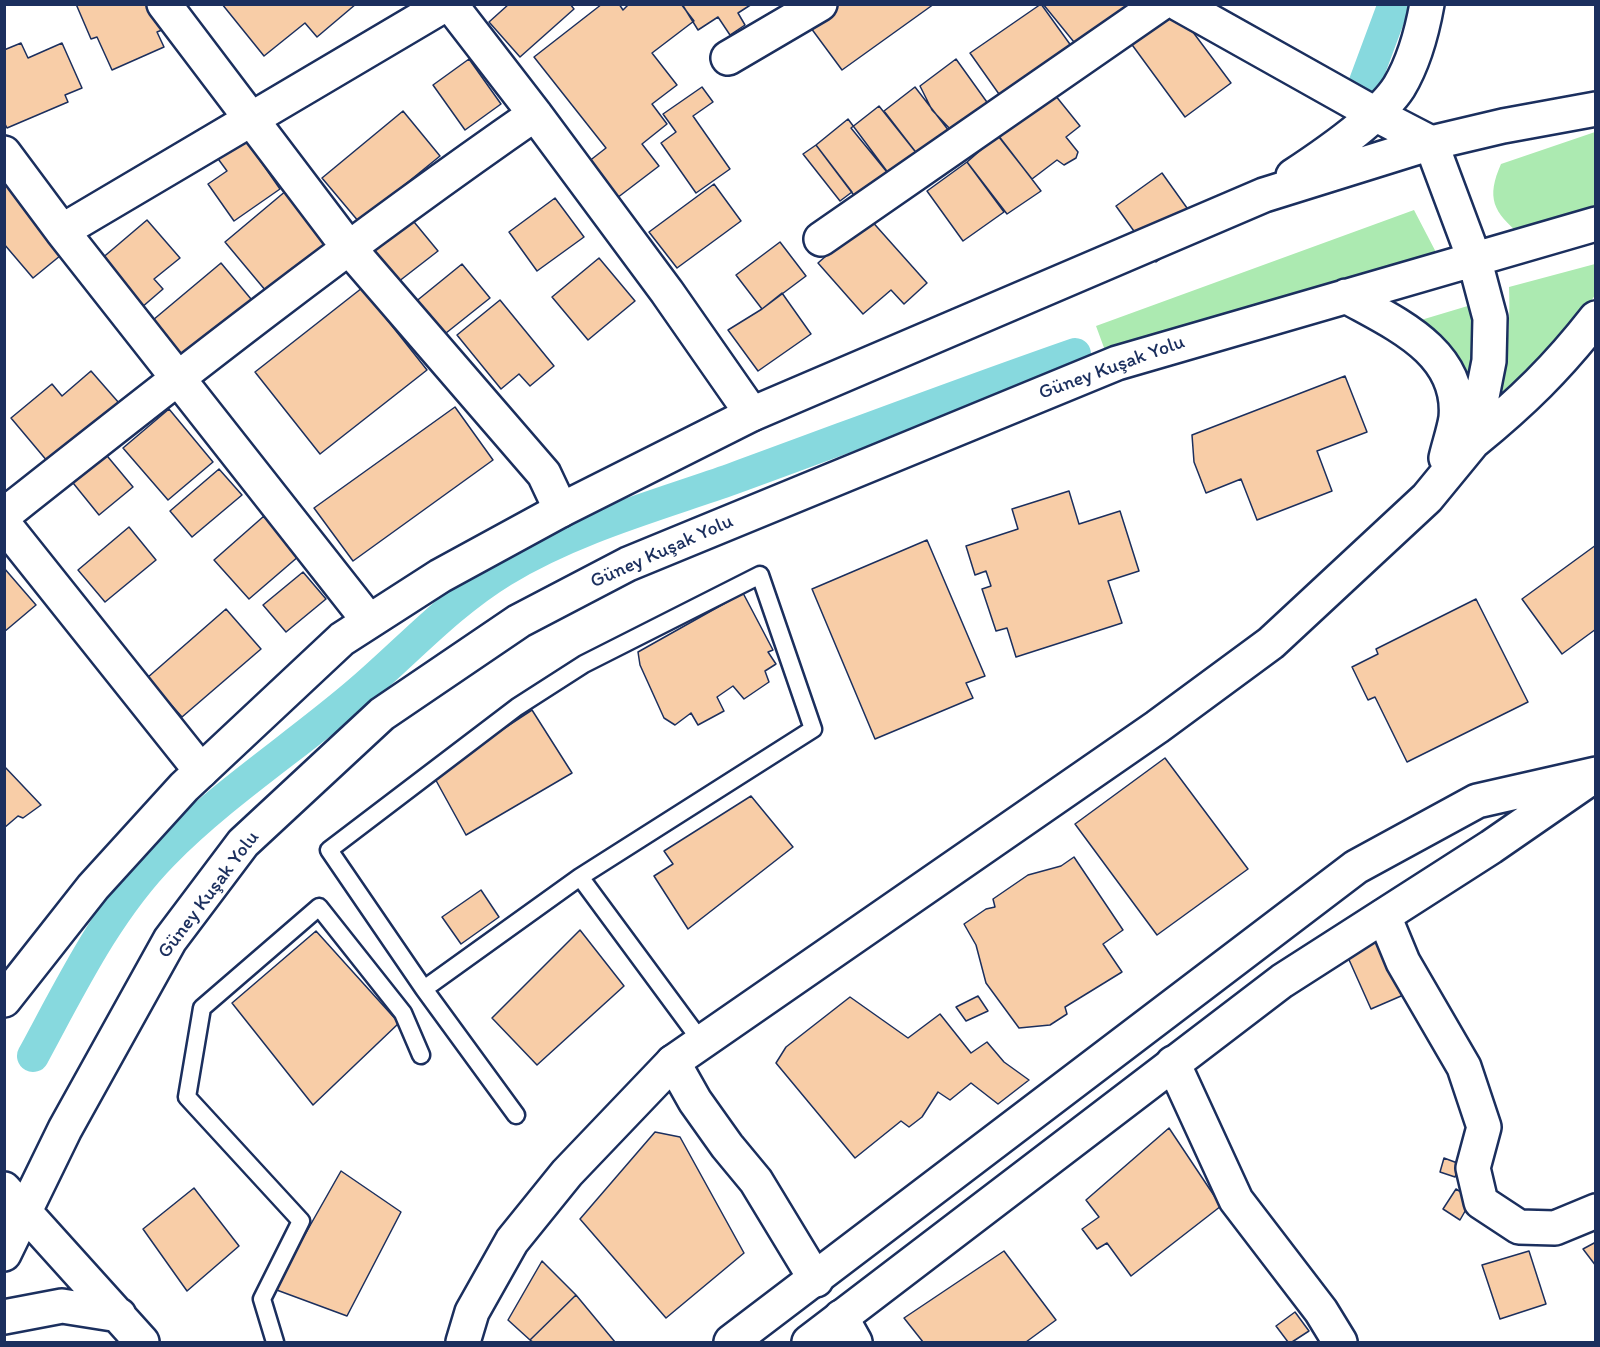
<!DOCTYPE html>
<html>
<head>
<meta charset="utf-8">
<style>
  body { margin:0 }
  #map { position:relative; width:1600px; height:1347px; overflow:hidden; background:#fff; font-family:Itim,sans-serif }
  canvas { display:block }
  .frame { position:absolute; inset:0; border:6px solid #1b2f5e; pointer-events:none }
</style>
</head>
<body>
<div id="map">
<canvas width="1600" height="1347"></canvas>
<div class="frame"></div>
</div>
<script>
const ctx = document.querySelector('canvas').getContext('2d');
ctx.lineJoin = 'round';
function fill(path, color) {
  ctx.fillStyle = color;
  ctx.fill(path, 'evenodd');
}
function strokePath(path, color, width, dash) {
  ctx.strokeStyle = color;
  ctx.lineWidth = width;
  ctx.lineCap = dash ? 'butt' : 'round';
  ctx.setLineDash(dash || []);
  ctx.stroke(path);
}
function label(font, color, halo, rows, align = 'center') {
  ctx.font = font + ' Itim,sans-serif';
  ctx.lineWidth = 4.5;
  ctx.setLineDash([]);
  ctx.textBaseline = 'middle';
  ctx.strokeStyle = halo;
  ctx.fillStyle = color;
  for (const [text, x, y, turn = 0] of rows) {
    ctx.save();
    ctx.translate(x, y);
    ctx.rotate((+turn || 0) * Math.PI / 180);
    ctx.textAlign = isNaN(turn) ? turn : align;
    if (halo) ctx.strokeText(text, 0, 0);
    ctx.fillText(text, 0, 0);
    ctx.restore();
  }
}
const green = new Path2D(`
  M1595,132v88l-74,15c-28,-23 -35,-37 -20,-71z
  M1414,210l25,48 -329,106 -14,-38z
  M1595,264v31l-9,14 -101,119c20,-47 26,-91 24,-141z
  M1471,305c7,34 0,68 -5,103l-25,-69 -20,-19z`);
const canal = new Path2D(`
  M1362,90l32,-86
  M33,1056c38,-70 74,-145 130,-202 60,-61 132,-107 196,-162 48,-41 90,-88 144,-121 71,-43 152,-65 229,-92 115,-42 228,-85 343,-125`);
const building = new Path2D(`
  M76,4h73l13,26 -5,2 7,15 -52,23 -15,-33 -6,2z
  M222,4h134l-39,33 -12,-14 -41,33z
  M509,4h61l4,5 -54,48 -31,-35z
  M602,4h17l4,6 6,-6h52l13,17 -42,32 25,32 -25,19 15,20 -25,20 17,22 -42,32 -29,-36 18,-14 -72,-91z
  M682,4h70l-14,9 7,12 -15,10 -12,-18 -20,13z
  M835,4h99l-92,66 -34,-46z
  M1041,4l36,50 -71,50 -36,-51z
  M1043,4h86l-51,43z
  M1175,8l56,75 -46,34 -55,-75z
  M21,43l7,15 34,-15 20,45 -17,7 3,7 -61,26 -3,-6v-72z
  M469,59l32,45 -36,26 -32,-45z
  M956,59l33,46 -37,26 -20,-21 -12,-24z
  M702,87l11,15 -20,14 37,53 -34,24 -35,-50 15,-11 -13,-18z
  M915,87l34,44 -31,24 -34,-44z
  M1055,95l25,31 -14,11 12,15 -2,6 -12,7 -7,-5 -25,19 -37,-47z
  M879,106l39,49 -27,22 -40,-49z
  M403,111l37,45 -81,66 -37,-44z
  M848,119l41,55 -33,24 -40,-53z
  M998,135l43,56 -34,23 -40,-52z
  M244,137l36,52 -46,32 -26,-37 19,-13 -11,-15z
  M816,145l36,47 -12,9 -37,-47z
  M967,162l37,50 -41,29 -36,-50z
  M1162,173l40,56 -46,33 -40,-56z
  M4,177l62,74 -33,27 -29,-34z
  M714,184l27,37 -64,47 -28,-36z
  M287,190l46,55 -62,52 -46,-55z
  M555,198l29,39 -47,34 -28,-39z
  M405,211l33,40 -40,31 -32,-39z
  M869,218l58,65 -23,21 -13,-14 -28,24 -45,-51z
  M147,220l33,38 -26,21 9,10 -22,19 -41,-48z
  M780,242l26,34 -44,33 -26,-34z
  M599,258l36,43 -47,39 -36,-43z
  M221,263l35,42 -69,56 -34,-41z
  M462,264l28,34 -49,39 -27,-34z
  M362,288l65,82 -107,84 -65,-82z
  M782,293l29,41 -53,37 -30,-41 34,-21z
  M500,300l54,66 -24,20 -11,-12 -18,15 -44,-54z
  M91,371l28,32 -71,59 -37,-44 41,-34 10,12z
  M1345,376l22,56 -50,19 15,40 -75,29 -16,-41 -35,14 -12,-31 -2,-27z
  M455,407l38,53 -140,101 -39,-53z
  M169,409l44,53 -45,38 -45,-52z
  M98,445l35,42 -34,28 -34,-42z
  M219,469l23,26 -50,42 -22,-26z
  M1069,491l10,33 41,-13 19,60 -31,10 14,42 -106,34 -9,-29 -11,3 -14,-42 9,-3 -5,-15 -11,4 -9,-29 52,-17 -6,-20z
  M264,516l35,40 -50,43 -35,-39z
  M129,527l27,33 -51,42 -27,-32z
  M927,540l58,136 -19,7 7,15 -98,41 -63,-150z
  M1596,545v84l-34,25 -40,-55z
  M4,568l32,37 -32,27z
  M303,572l23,27 -40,33 -23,-27z
  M743,593l30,57 -5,2 8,12 -11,7 4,11 -25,17 -11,-13 -16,11 7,14 -26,14 -7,-12 -16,12 -11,-7 -24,-53 -2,-13z
  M1476,599l52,103 -121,60 -32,-65 -7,3 -16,-33 26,-13 -2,-5z
  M226,609l35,40 -79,68 -35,-39z
  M532,710l40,63 -106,62 -33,-60z
  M1165,758l83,111 -91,66 -82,-111z
  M4,766l37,39 -18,13 -5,-2 -14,12z
  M751,796l42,51 -105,82 -34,-53 19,-12 -9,-13z
  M1074,857l49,73 -20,14 19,28 -57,35 2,7 -17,11 -31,3 -33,-45 -10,-38 -12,-21 22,-15 9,-2 -2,-8 35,-24 33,-9z
  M481,890l18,27 -38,27 -19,-27z
  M580,930l44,56 -87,79 -45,-47z
  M316,931l83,92 -86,82 -81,-102z
  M1382,937l26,56 -37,16 -25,-56z
  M978,996l10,15 -22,10 -10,-14z
  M850,997l58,41 32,-24 31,39 16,-11 17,20 25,18 -31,24 -27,-21 -21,17 -12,-8 -16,25 -13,10 -8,-6 -46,37 -79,-95 10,-16z
  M1169,1128l52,78 -90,70 -24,-33 -10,6 -15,-20 17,-12 -13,-17z
  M655,1132l25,5 64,116 -78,65 -86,-99z
  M1444,1158l16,6 -5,13 -15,-5z
  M341,1171l60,41 -54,104 -73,-27z
  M194,1188l45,58 -52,45 -44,-62z
  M1456,1189l16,10 -12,21 -17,-11z
  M1596,1242v24l-13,-17z
  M1004,1251l52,69 -30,22h-103l-19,-24z
  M1529,1251l17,53 -46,15 -18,-54z
  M542,1261l34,34 -46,45 -22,-20z
  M576,1295l39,47h-82l-3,-2z
  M1295,1312l14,19 -17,11h-4l-12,-16z`);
const lane = new Path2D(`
  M424,989l-95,-139 188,-143 67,-43 176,-89 53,154 -233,148
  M516,1115l-92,-126 156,-112 121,164
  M275,1342l-13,-43 39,-78 -114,-124 15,-89 117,-101 84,106 18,42`);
const street = new Path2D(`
  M164,4l184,243 196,227 17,36
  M450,4l85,110 132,178 85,122
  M1179,4l196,110
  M728,58l92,-54
  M4,153l58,78 307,390
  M62,231l384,-227
  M821,239l339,-235
  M4,515c174,-138 349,-275 531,-401
  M4,524l197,247
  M1384,916l19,46 61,105 20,60 -11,41 8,34 38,25 36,1 41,-17
  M673,1062l22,39 32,45 29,35 60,99
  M1173,1063l63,137 85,111 19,31
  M841,1317l14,25`);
const secondary = new Path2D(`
  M1375,114l56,29 43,115 16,60 -1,43 -16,81c49,-40 84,-74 123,-124
  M1293,176c32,-21 86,-58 106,-89 15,-25 23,-55 28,-83
  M1346,296c48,27 116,55 110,122 -2,13 -7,27 -10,40
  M4,1000l89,-113 91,-100 158,-148 98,-63 121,-66 191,-96 512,-219 167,-52 72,-17 93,-17
  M4,1189l138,153
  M4,1254l61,-125 105,-189 73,-97 139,-129 137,-93 109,-57 489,-201 479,-139
  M4,1317l58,-11 57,9
  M463,1342l9,-30 40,-71 55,-68 106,-111 484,-335 114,-84 156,-145 46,-56
  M731,1342l625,-475 121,-66 119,-27
  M809,1342l473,-361 209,-134 94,-65`);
const streetNames = [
  ["Güney Kuşak Yolu",1112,368,-20],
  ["Güney Kuşak Yolu",662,552,-24],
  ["Güney Kuşak Yolu",209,895,-53]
];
fill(green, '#aceab1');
strokePath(canal, '#87d9de', 32);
fill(building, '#f8cda7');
strokePath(building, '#1b2f5e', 1.5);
strokePath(lane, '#1b2f5e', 21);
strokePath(street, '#1b2f5e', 38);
strokePath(secondary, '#1b2f5e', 38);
strokePath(lane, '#fff', 16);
strokePath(street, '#fff', 33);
strokePath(secondary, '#fff', 33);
label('20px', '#1b2f5e', '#fff', streetNames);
</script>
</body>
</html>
